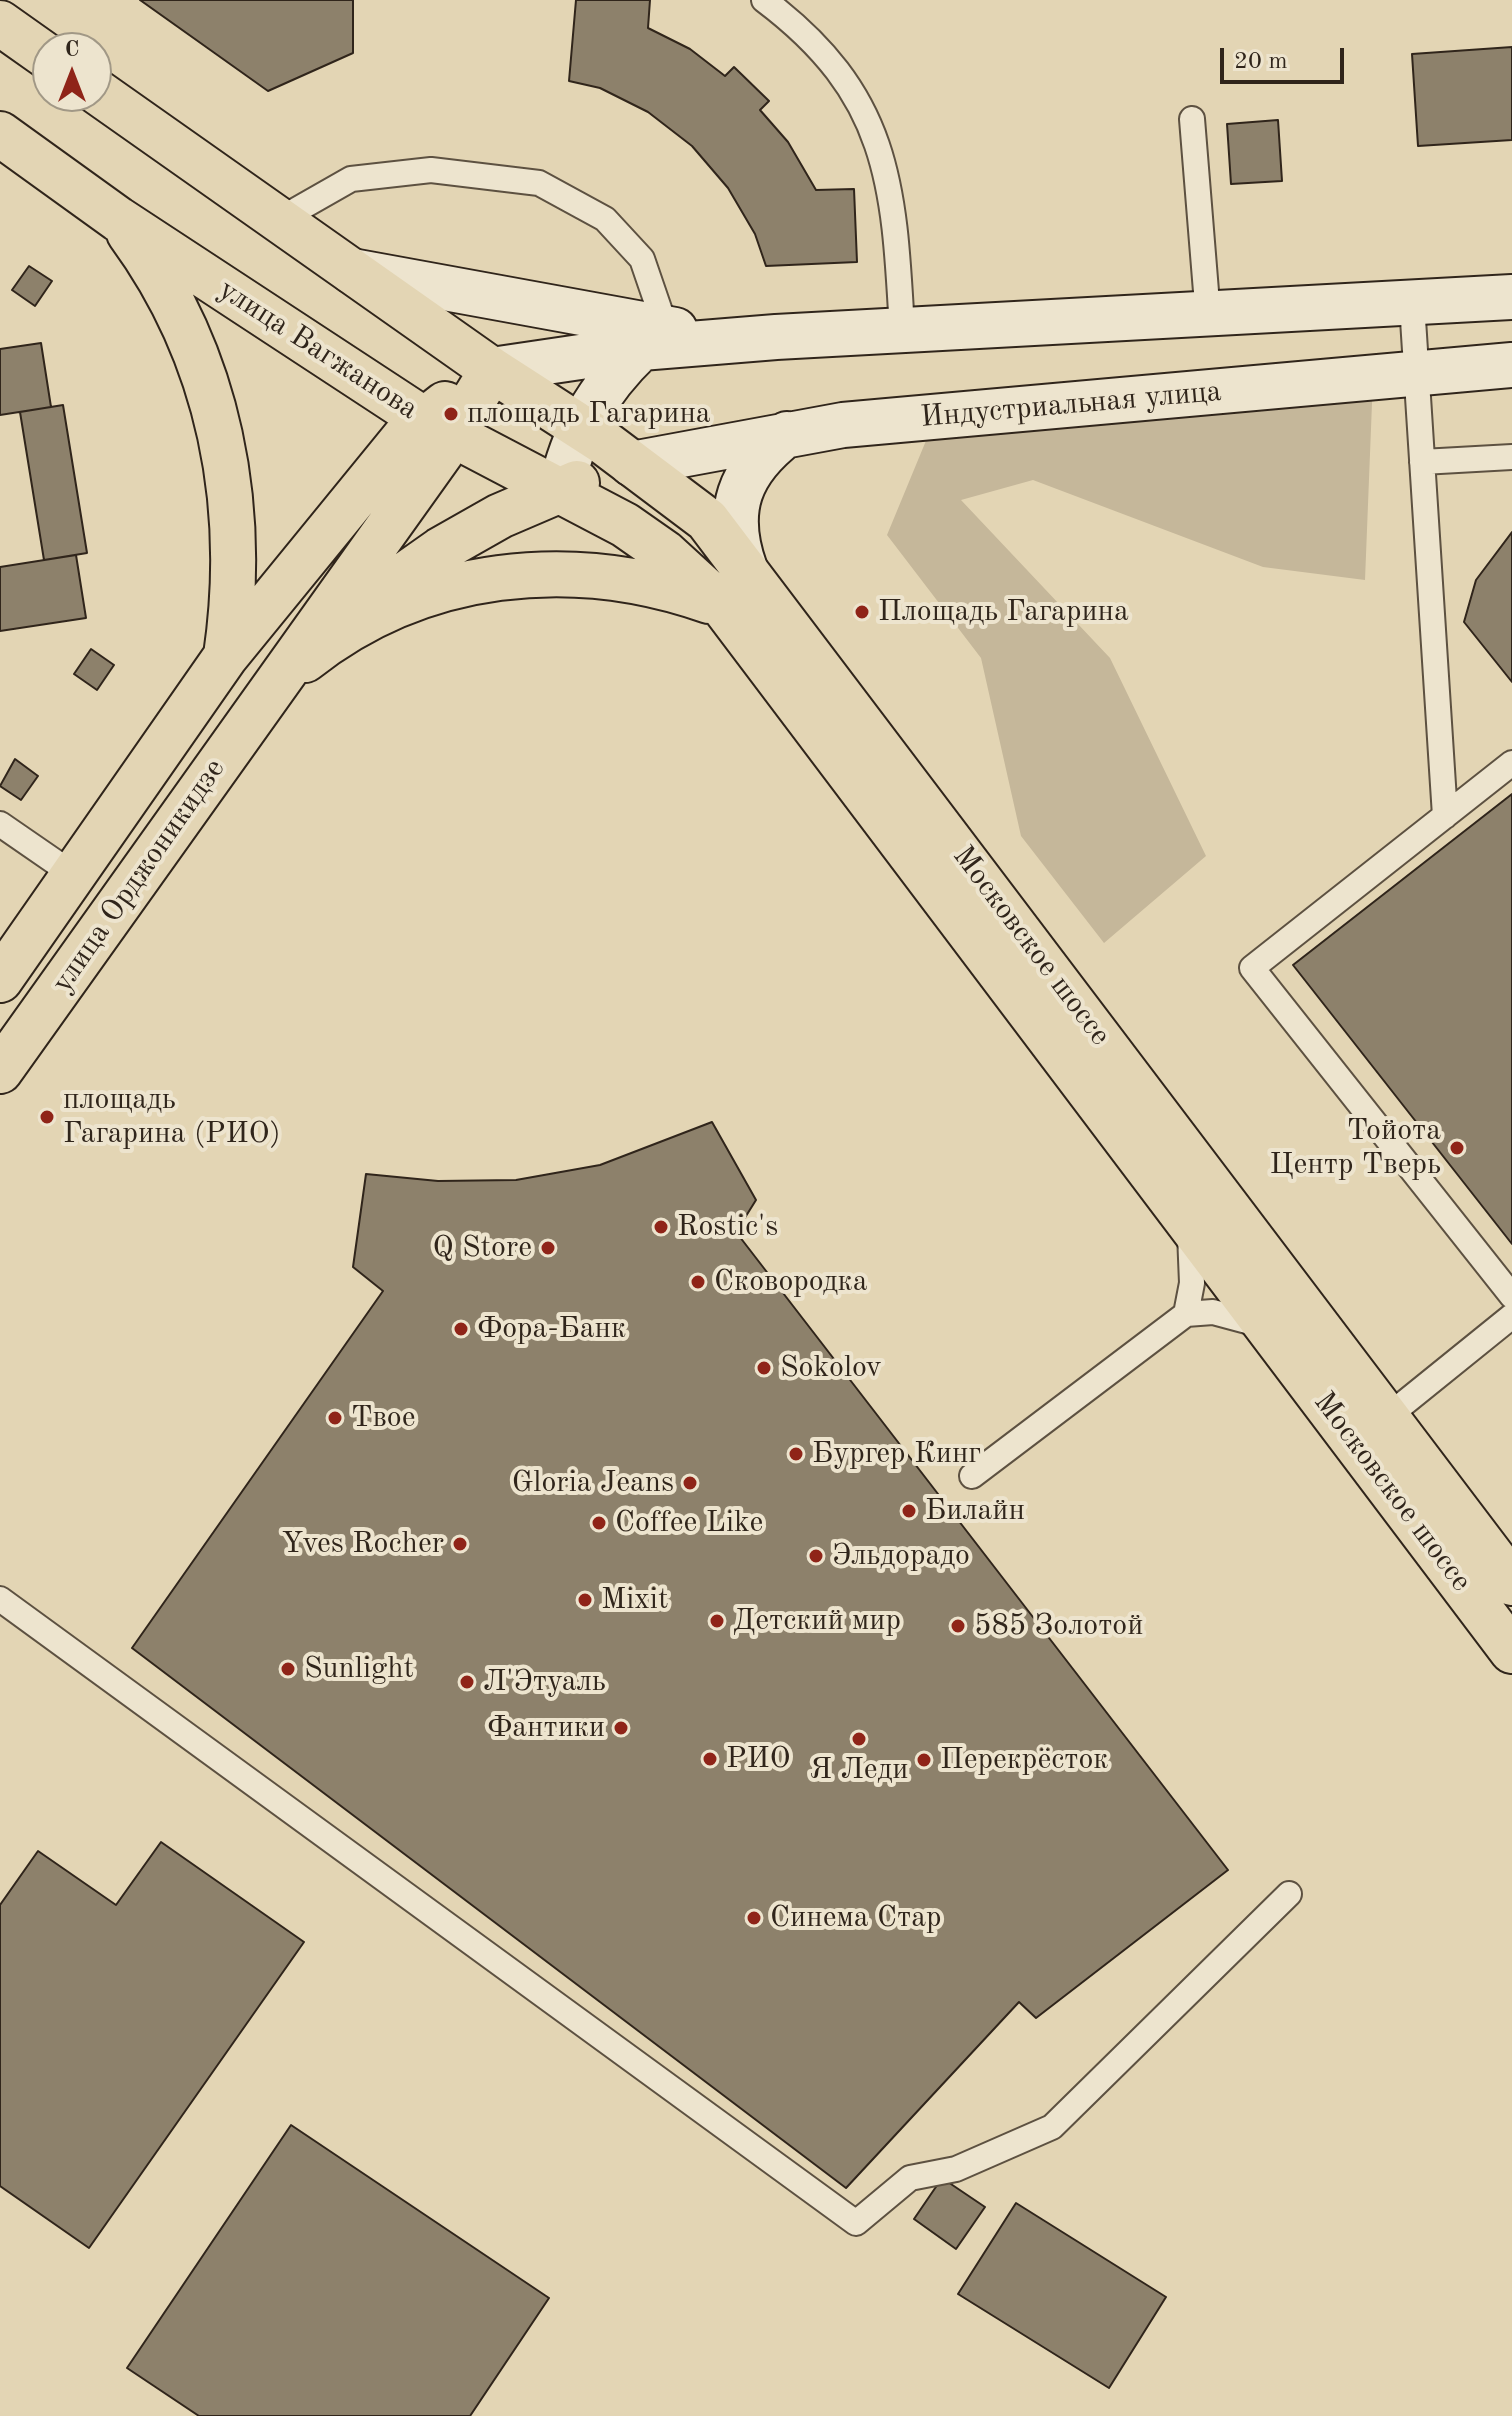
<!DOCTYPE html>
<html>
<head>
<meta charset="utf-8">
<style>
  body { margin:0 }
  #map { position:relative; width:1512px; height:2416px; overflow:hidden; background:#e3d5b4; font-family:"Old Standard TT",serif }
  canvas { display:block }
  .north { position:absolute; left:32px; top:32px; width:80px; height:80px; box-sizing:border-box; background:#ede4ce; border:2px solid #a19886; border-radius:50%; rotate:0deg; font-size:22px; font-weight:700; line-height:32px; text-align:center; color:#30251b }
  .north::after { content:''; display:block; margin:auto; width:28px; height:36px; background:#8f2418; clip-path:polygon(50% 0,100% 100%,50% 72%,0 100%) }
  .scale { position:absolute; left:1220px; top:48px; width:124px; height:36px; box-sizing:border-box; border:4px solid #30251b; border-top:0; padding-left:10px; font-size:24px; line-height:28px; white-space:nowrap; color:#30251b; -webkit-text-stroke:6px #ede4ce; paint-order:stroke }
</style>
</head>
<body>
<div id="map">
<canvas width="1512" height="2416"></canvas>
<div class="north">С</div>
<div class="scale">20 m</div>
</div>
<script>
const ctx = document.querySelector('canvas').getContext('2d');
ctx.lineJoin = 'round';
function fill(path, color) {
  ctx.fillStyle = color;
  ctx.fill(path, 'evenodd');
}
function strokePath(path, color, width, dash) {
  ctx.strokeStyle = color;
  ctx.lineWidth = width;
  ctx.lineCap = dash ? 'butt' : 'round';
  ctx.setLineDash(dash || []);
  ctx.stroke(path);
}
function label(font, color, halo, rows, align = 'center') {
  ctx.font = font + ' "Old Standard TT",serif';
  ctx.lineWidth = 8;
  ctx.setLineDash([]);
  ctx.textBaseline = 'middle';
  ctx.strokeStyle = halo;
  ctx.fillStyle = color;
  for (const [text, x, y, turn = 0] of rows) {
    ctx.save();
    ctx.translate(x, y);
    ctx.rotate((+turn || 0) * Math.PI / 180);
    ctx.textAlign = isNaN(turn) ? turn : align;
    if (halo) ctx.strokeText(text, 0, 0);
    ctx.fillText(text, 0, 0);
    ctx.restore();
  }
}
const green = new Path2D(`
  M1373,378l-8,202 -102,-13 -230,-87 -72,20 149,158 96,198 -102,87 -83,-107 -40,-178 -94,-123 55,-133z`);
const building = new Path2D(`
  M140,0h213v53l-85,38z
  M576,0h74l-2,28 42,21 35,27 9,-9 35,34 -9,9 28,32 28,48 38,-1 3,73 -91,4 -11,-32 -27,-46 -36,-42 -44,-34 -48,-24 -31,-7z
  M1512,47v93l-94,6 -6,-92z
  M1278,120l4,61 -51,3 -4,-60z
  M29,266l23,15 -17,25 -23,-16z
  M41,343l10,64 -51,8v-66z
  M63,405l24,148 -43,7 -24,-148z
  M1512,532v150l-48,-60 12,-42z
  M76,555l10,63 -86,13v-64z
  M91,649l23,16 -17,25 -23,-16z
  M15,759l23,17 -17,24 -21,-14z
  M1512,794v450l-219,-279z
  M712,1122l44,78 -20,32 492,638 -192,148 -17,-16 -173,186 -714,-540 251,-357 -30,-24 13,-93 72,7 78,-1 84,-15z
  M161,1842l143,100 -215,306 -89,-62v-281l38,-54 78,54z
  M291,2125l258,173 -79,118h-271l-72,-48z
  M942,2178l43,29 -29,42 -42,-30z
  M1016,2203l150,94 -57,91 -151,-94z`);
const lane = new Path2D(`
  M764,0c126,95 130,184 138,330
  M1192,119l16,197
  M279,220l72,-41 80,-9 108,13 66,36 37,40 24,70
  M1412,304l33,512
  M1422,462l90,-5
  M1512,763l-260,205 260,328
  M0,824l74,51
  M1186,1314l6,-31 -2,-49
  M1387,1417l125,-101
  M972,1476l214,-162 27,-2 52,14
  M0,1599l856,624 54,-45 46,-9 96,-42 237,-233`);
const secondary = new Path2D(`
  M352,271l323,59
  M492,370l149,-22 135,-11 736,-40
  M632,464l211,-39 669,-60
  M560,492c13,-59 37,-102 81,-144
  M745,569c-21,-59 -6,-98 42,-135`);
const primary = new Path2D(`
  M0,23l48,34
  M96,91l396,279 110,71 105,79 805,1063
  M0,134l118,85 305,200 202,106 40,28 58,53 789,1045
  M129,233c91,124 119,273 97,423
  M369,600l71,-50 60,-34 77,-33
  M305,660c116,-92 267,-107 404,-59
  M0,980l226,-324 182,-223 37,-29
  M0,1071l441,-618 51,-83`);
const markers = [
  [451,414,8,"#8f2418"],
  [862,612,8,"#8f2418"],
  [47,1117,8,"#8f2418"],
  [1457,1148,8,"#8f2418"],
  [661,1227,8,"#8f2418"],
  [548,1248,8,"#8f2418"],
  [698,1282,8,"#8f2418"],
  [461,1329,8,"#8f2418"],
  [764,1368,8,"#8f2418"],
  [335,1418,8,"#8f2418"],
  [796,1454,8,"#8f2418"],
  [690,1483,8,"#8f2418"],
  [909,1511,8,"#8f2418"],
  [599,1523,8,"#8f2418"],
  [460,1544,8,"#8f2418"],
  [816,1556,8,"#8f2418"],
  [585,1600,8,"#8f2418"],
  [717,1621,8,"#8f2418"],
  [958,1626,8,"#8f2418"],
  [288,1669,8,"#8f2418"],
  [467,1682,8,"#8f2418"],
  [621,1728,8,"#8f2418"],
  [859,1739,8,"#8f2418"],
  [710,1759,8,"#8f2418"],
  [924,1760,8,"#8f2418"],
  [754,1918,8,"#8f2418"]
];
const streetNames = [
  ["улица Вагжанова",318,350,33],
  ["Индустриальная улица",1071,405,-5],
  ["улица Орджоникидзе",139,876,-55],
  ["Московское шоссе",1031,946,53],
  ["Московское шоссе",1392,1492,53]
];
const poiNames = [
  ["площадь Гагарина",467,414],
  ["Площадь Гагарина",878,612],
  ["площадь",63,1100],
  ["Гагарина (РИО)",63,1134],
  ["Тойота",1441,1131,"right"],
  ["Центр Тверь",1441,1165,"right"],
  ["Rostic's",677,1227],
  ["Q Store",532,1248,"right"],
  ["Сковородка",714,1282],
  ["Фора-Банк",477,1329],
  ["Sokolov",780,1368],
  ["Твое",351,1418],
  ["Бургер Кинг",812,1454],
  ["Gloria Jeans",674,1483,"right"],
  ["Билайн",925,1511],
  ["Coffee Like",615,1523],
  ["Yves Rocher",444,1544,"right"],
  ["Эльдорадо",832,1556],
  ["Mixit",601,1600],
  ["Детский мир",733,1621],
  ["585 Золотой",974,1626],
  ["Sunlight",304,1669],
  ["Л'Этуаль",483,1682],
  ["Фантики",605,1728,"right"],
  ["РИО",726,1759],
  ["Перекрёсток",940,1760],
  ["Я Леди",859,1770,"center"],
  ["Синема Стар",770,1918]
];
fill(green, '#c5b79a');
fill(building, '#8d816b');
strokePath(building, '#30251b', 2);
strokePath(lane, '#5d5141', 28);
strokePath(secondary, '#30251b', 48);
strokePath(primary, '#30251b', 48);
strokePath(lane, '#ede4ce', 24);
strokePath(secondary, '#ede4ce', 44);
strokePath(primary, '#e3d5b4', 44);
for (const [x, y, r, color] of markers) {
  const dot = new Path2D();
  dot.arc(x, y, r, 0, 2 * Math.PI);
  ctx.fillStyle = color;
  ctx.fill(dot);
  strokePath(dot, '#ede4ce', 3);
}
label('30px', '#30251b', '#ede4ce', streetNames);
label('30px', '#30251b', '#ede4ce', poiNames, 'left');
</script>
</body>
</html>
